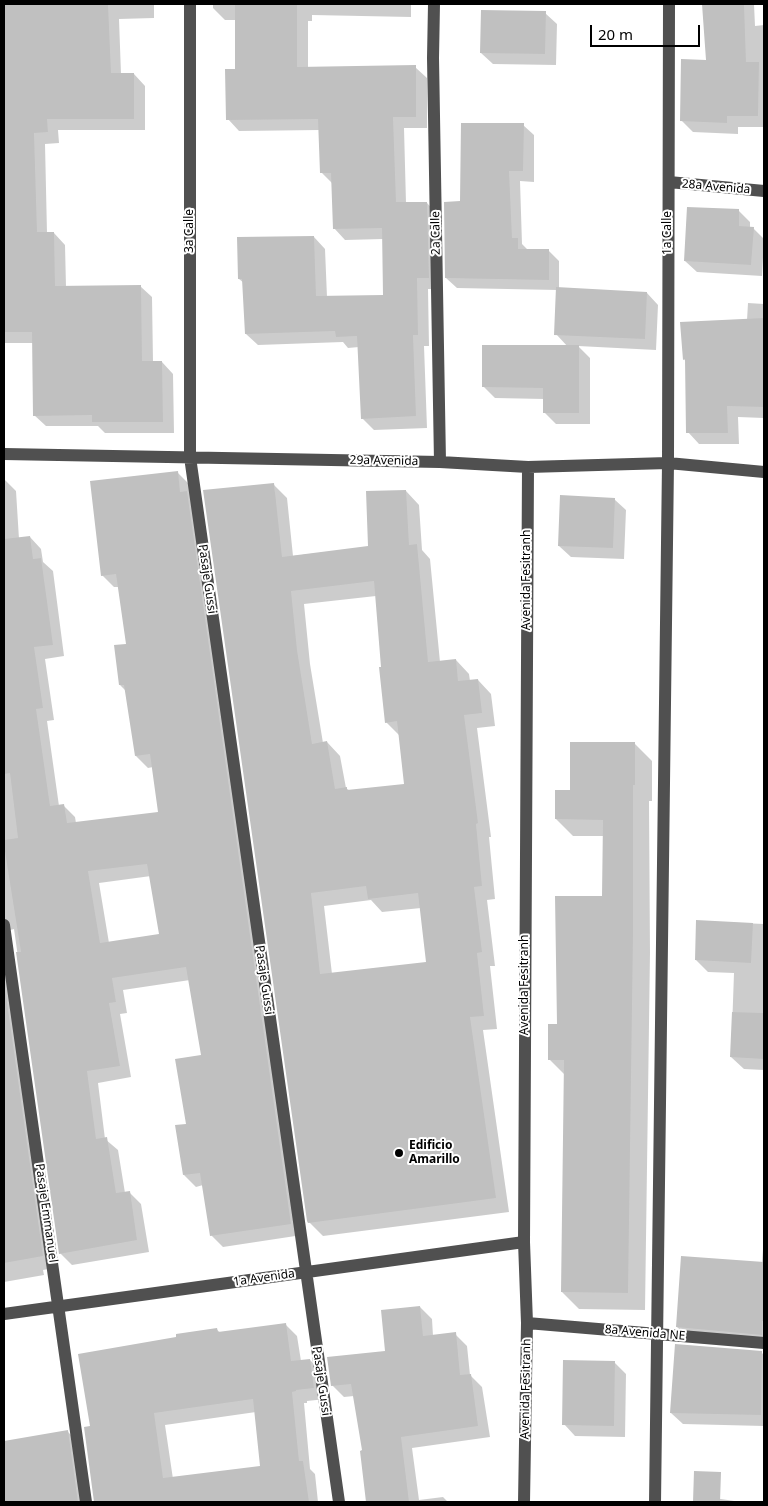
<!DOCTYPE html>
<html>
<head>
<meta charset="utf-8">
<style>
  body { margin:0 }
  #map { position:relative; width:768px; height:1506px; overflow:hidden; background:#fff; font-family:"Noto Sans",sans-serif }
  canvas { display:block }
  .frame { position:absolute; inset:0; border:5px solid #000; pointer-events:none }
  .scale { position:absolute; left:590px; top:25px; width:110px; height:22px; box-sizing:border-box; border:2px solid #000; border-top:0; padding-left:6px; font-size:15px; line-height:18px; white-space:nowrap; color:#000; -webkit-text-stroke:4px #fff; paint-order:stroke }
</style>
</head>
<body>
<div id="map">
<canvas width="768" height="1506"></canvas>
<div class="frame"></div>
<div class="scale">20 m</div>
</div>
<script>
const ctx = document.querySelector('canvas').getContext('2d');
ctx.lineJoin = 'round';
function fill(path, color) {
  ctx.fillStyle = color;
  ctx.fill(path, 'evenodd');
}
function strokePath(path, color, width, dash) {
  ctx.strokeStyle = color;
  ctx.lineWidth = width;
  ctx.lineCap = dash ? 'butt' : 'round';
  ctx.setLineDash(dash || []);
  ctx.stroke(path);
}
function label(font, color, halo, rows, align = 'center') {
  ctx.font = font + ' "Noto Sans",sans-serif';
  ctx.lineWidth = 4;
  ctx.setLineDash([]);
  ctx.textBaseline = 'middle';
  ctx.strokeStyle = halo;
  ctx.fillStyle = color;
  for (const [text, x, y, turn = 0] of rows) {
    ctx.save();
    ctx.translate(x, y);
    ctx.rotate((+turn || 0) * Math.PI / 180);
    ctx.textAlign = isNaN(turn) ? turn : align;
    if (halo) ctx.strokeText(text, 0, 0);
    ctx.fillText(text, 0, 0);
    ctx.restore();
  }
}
const shadow = new Path2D(`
  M4,4h150v14l-35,1 2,55h13l11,12v44h-87l1,13 -14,1 2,89h7l11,12 1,42 74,-1 12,11 1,65h9l11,12 1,59h-69l-7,-7h-52l-12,-11 -1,-72h-29z
  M213,4h198v13l-99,-2v6h-4v47l107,-1 12,11v50h-23l2,75h21l11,12 2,74h-12l1,57h-5l3,82 -53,2 -12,-12 -3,-71 -11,1 -5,-6 -85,3 -12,-11 -2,-51 -5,-4 75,-42 11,12 2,48 57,-1 -1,-57 -38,1 -11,-12 -1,-44 -11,-11 -2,-43 -81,1 -11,-12 8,-49v-50h-11l-12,-12z
  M704,4h50l1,22 9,-1v102h-26v7l-45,-2 -12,-12 27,-59z
  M545,13l12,11 -1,41 -63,-1 -12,-11z
  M523,125l11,10v47l-14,-1 2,63 6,6h20l11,11v28l88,4 11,12 -2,45 -78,-4 12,12v66h-34l-12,-12v-13l-49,-1 -12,-12 85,-39 -12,-13 1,-44 -100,-2 -11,-10 15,-75z
  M739,211l11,11v6h3l11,11 -2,37 -65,-4 -12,-11z
  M748,303l16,1v114l-26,-1 1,27h-40l-11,-12 -2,-70 -2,-3 63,-39z
  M177,472l12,12 113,751 -79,12 -12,-12 -8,-50 -7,2 -12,-12 3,-50 15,-69 -12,-76 -67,10 4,23 -7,1 11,63 -33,6 7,56 13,11 7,43 4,-1 12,12 8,48 -77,13 -12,-12 -46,-324 -4,1 44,338 -11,2 1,5 -40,7v-803l12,12 3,48 11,-2 11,12 2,13 10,9 11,85 -19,3 9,61 -7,1 12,85 4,-1 12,12 1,6 83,-10 -6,-46 -5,1 -12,-12 -10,-65 -6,-6 7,-40 -8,-58h-5l-12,-12zM151,876l9,59 -51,8 -10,-60z
  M274,485l13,13 6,58 76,-9 37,-56 13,14 3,45 8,9 10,103 16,-2 13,14 1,7 8,-1 13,14 4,32 -18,2 14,109h-2l6,62 -8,1 8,66h-5l7,63 -14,1 26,182 -186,24 -14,-14zM376,596l10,126 14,14 5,49 -55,6 -4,-3 -6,-32 -13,-14 -4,1 -13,-79 -6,-60zM371,900l11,12 39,-4 6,55 -95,11 -8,-68z
  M614,499l12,11 -2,49 -53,-2 -12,-11z
  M635,744l17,17v40h-3l1,152 -5,357 -66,-1 -17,-17 3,-217 -16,-16 9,-34 46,-128v-61h-31l-17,-17 15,-28z
  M697,921l67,3v146l-20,-1 -13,-12 3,-84 -26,-1 -12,-12z
  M764,1235v111l-74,-7 -13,-12 85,-64z
  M420,1307l12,12 1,17 22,-2 12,12 3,29 12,12 8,50 -78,11 7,52 24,-3 5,5h-75l-19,-106 -10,1 -12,-12 54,-33z
  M285,1324l12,12 4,25 9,-1 12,12 4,27 -19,2v2h-3l6,66 5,5 3,28h-223l-3,-75 125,-97 4,3zM256,1412l6,55 -89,12 -8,-54z
  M761,1352l3,3v71l-81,-2 -12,-11z
  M614,1362l12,12 -1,63 -50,-1 -11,-12z
  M67,1431l12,12 8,59h-79l-4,-24v-35z
  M694,1495l47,7h-47z`);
const building = new Path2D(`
  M4,4h104l3,69h23v46h-87l1,13 -14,1 3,99h17l1,54 86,-1 1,76h20l1,61h-71v-7l-59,1 -1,-84h-28z
  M235,4h62v63l119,-2v52h-23l3,85h31l2,76h-12l1,57h-5l3,81 -55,3 -4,-83 -21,1 -1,-6 -90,3 -3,-55h-4l-1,-42 77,-1 2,60 67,-1 -1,-67 -49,1 -2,-56h-11l-2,-54 -92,1 -1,-51h10z
  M702,4h42l2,58h13l-1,54h-31v7l-47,-2 1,-62 25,1z
  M481,10l65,1 -1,43 -65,-1z
  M461,123h63l-1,48h-14l3,67h6v11h31v31l-104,-2 -1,-76 16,-1z
  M687,207l52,2v17l15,1 -3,38 -67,-4z
  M556,287l91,5 -2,47 -91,-4z
  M764,318v89l-37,-1 1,27h-42l-1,-74 -2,1 -3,-38z
  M482,345h97v68h-36v-25l-61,-1z
  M178,471l2,21 7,-1 104,733 -81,12 -10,-63 -17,2 -8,-50 11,-1 -11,-65 26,-4 -15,-88 -74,11 4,24 -7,1 11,63 -33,5 9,68 11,-2 9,56 14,-2 7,49 -78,14 -43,-302h5l-17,-107v-5l14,-2 -8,-65 -6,1v-235l26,-3 3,23 8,-1 12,87 -19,2 9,61 -7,1 14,97 14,-2 3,19 91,-11 -8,-58 -15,2 -11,-71h-5l-5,-40 12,-1 -10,-70 -15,2 -11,-95zM147,864l12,70 -59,9 -12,-72z
  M274,483l8,74 86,-11 -2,-55 40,-1 3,55 8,-1 11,118 28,-3 2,22 20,-2 4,34 -18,2 14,108 -2,1 6,62 -8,1 8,65 -5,1 7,63 -14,1 26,181 -188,25 -1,-2 -104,-731zM374,581l7,86h-2l6,56 12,-2 7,63 -57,6v-3l-12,2 -8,-48 -15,3 -15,-94 -6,-59zM366,886l2,13 50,-6 8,69 -106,12 -9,-81z
  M560,495l55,3 -2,50 -55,-2z
  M570,742h65v43h-2v150l-5,358 -67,-1 3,-232h-16v-36h9l-2,-128h47l1,-76 -48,-1v-29h15z
  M696,920l57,3 -2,40 -56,-3z
  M4,981l39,275 -39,7z
  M732,1012l32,1v46l-34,-2z
  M681,1256l83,6v59h-2v14l-86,-8z
  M420,1306l3,30 33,-4 4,43 11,-1 7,52 -77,11 8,65h-43l-6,-51 2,-1 -11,-66 -20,2 -4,-29 58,-6 -4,-41z
  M286,1323l5,38 19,-2 4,29 -18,2v1l-4,1 7,69h4l6,41h-215l-10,-75 6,-1 -12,-72 98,-17v-3l41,-6 1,4zM253,1399l7,67 -97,12 -9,-65z
  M675,1344l87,7 -1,64 -91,-2z
  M563,1360l52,1 -1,65 -52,-1z
  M68,1430l10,72h-74v-61z
  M694,1471l27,1 -1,30h-27z`);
const minor = new Path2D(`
  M190,4v453l149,1045
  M434,4l-1,54 7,404
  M669,182l95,9
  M4,454l436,8 88,5 140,-4 96,9
  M4,925l82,577
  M4,1314l520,-72
  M527,1323l237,20
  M524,1502l3,-179 -3,-81 4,-775
  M655,1502l13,-1039 1,-459`);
const markers = [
  [399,1153,5,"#000"]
];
const streetNames = [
  ["28a Avenida",716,187,5],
  ["3a Calle",190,231,-90],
  ["2a Calle",436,233,-91],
  ["1a Calle",668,233,-90],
  ["29a Avenida",384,461,1],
  ["Pasaje Gussi",207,579,82],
  ["Avenida Fesitranh",527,580,-90],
  ["Pasaje Gussi",264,980,82],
  ["Avenida Fesitranh",525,985,-90],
  ["Pasaje Emmanuel",46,1213,82],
  ["1a Avenida",264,1278,-8],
  ["8a Avenida NE",645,1333,5],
  ["Pasaje Gussi",321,1381,82],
  ["Avenida Fesitranh",526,1389,-89]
];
const poiNames = [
  ["Edificio",409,1146],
  ["Amarillo",409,1160]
];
fill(shadow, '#0003');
fill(building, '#c0c0c0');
strokePath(minor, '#505050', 12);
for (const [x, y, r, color] of markers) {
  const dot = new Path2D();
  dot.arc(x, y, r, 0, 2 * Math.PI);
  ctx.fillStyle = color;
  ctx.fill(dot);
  strokePath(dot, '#fff', 2);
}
label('12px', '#000', '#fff', streetNames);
label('bold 12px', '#000', '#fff', poiNames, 'left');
</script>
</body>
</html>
